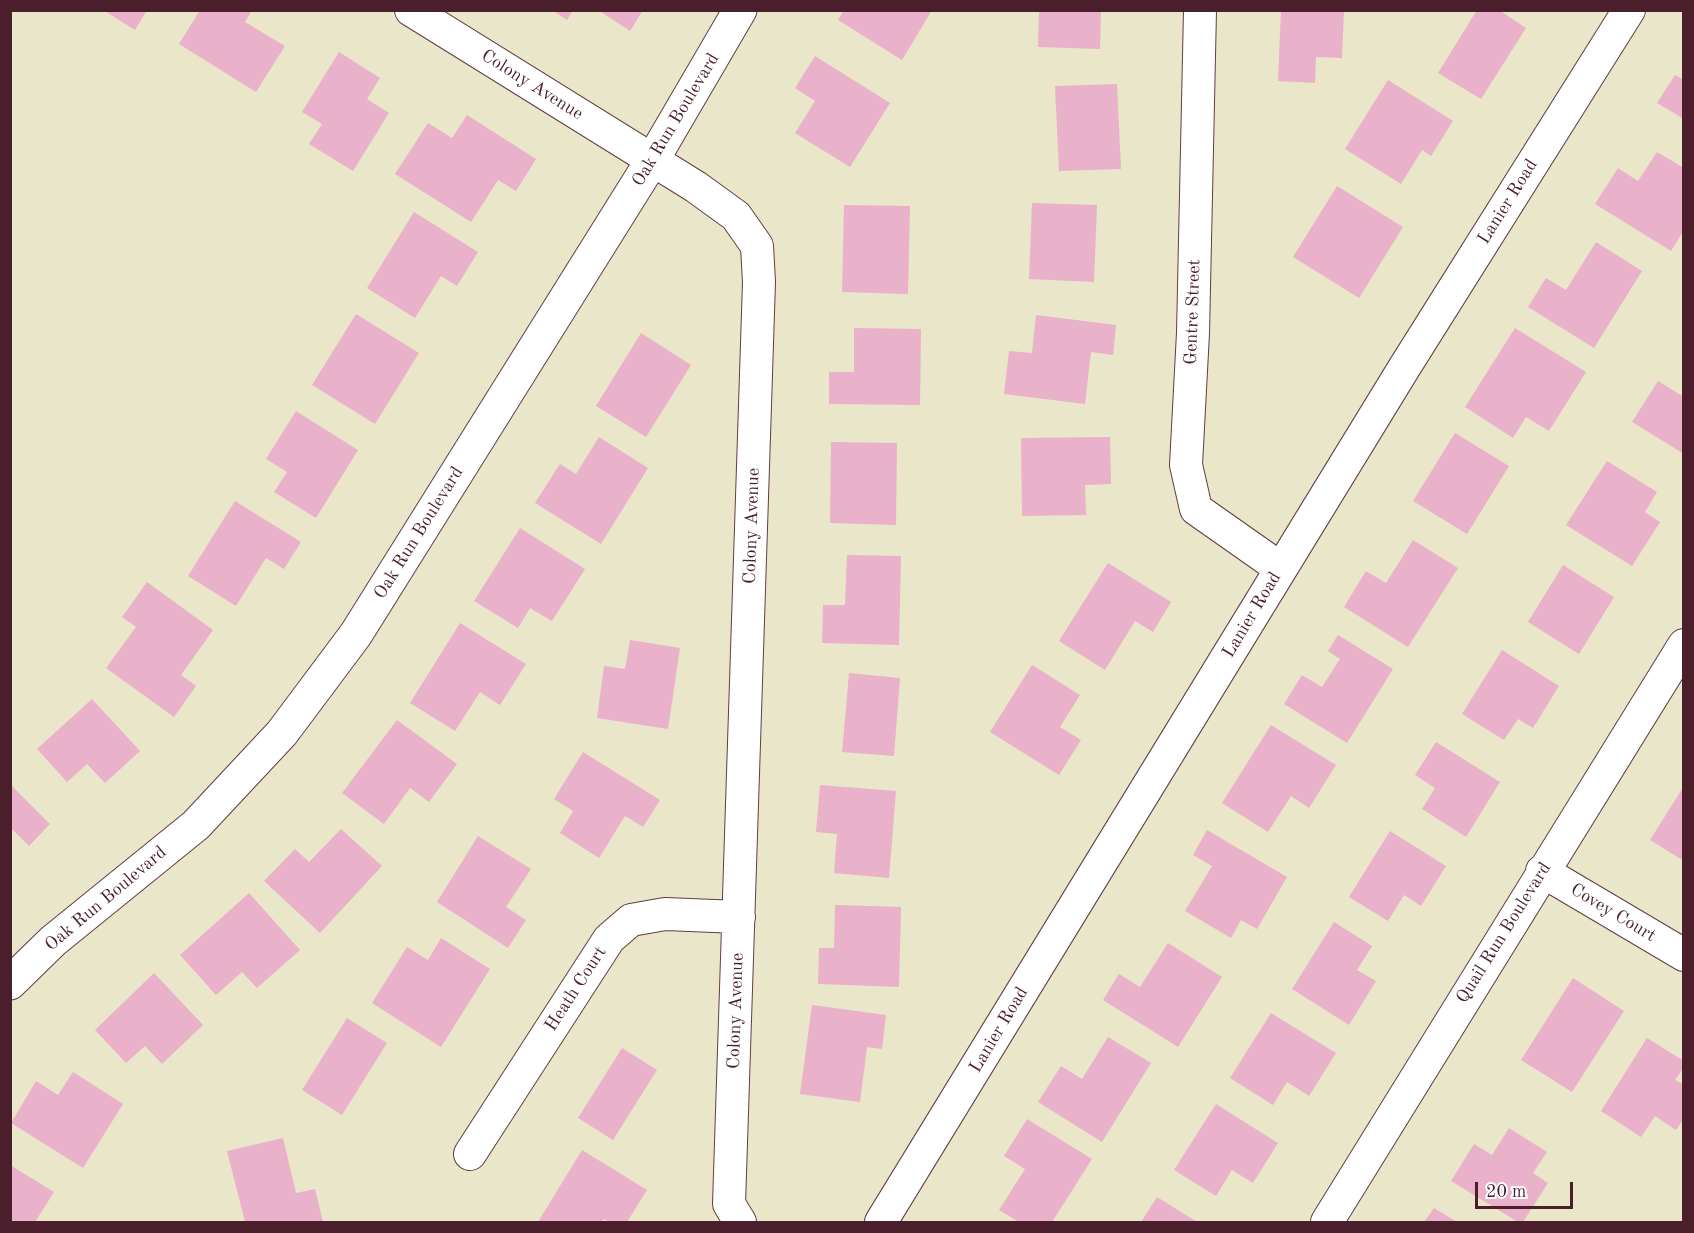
<!DOCTYPE html>
<html>
<head>
<meta charset="utf-8">
<style>
  body { margin:0 }
  #map { position:relative; width:1694px; height:1233px; overflow:hidden; background:#eae6c9; font-family:"Old Standard TT",serif }
  canvas { display:block }
  .frame { position:absolute; inset:0; border:12px solid #4a1f2b; pointer-events:none }
  .scale { position:absolute; left:1475px; top:1182px; width:98px; height:27px; box-sizing:border-box; border:3px solid #4a1f2b; border-top:0; padding-left:8px; font-size:18px; line-height:21px; white-space:nowrap; color:#4a1f2b; -webkit-text-stroke:4px #fff; paint-order:stroke }
</style>
</head>
<body>
<div id="map">
<canvas width="1694" height="1233"></canvas>
<div class="frame"></div>
<div class="scale">20 m</div>
</div>
<script>
const ctx = document.querySelector('canvas').getContext('2d');
ctx.lineJoin = 'round';
function fill(path, color) {
  ctx.fillStyle = color;
  ctx.fill(path, 'evenodd');
}
function strokePath(path, color, width, dash) {
  ctx.strokeStyle = color;
  ctx.lineWidth = width;
  ctx.lineCap = dash ? 'butt' : 'round';
  ctx.setLineDash(dash || []);
  ctx.stroke(path);
}
function label(font, color, halo, rows, align = 'center') {
  ctx.font = font + ' "Old Standard TT",serif';
  ctx.lineWidth = 4.5;
  ctx.setLineDash([]);
  ctx.textBaseline = 'middle';
  ctx.strokeStyle = halo;
  ctx.fillStyle = color;
  for (const [text, x, y, turn = 0] of rows) {
    ctx.save();
    ctx.translate(x, y);
    ctx.rotate((+turn || 0) * Math.PI / 180);
    ctx.textAlign = isNaN(turn) ? turn : align;
    if (halo) ctx.strokeText(text, 0, 0);
    ctx.fillText(text, 0, 0);
    ctx.restore();
  }
}
const building = new Path2D(`
  M103,10h44l-12,20z
  M200,10h52l-7,12 40,24 -29,46 -77,-48z
  M552,10h21l-6,10z
  M598,10h45l-13,21z
  M844,10l30,1 58,-1 -30,50 -64,-40z
  M1039,10h62l-1,39 -62,-2z
  M1281,10h63l-2,48 -26,-1 -1,26 -37,-2z
  M1477,10h22l27,18 -45,71 -43,-26z
  M339,52l41,26 -13,21 22,14 -36,58 -44,-27 13,-20 -20,-12z
  M815,56l75,47 -40,64 -55,-34 20,-32 -20,-13z
  M1675,75l9,5v39l-27,-16z
  M1388,80l65,41 -22,35 -9,-6 -21,34 -56,-35z
  M1117,84l4,85 -62,2 -4,-85z
  M467,115l69,44 -20,32 -18,-11 -27,42 -76,-48 33,-51 24,15z
  M1657,152l27,16v62l-13,21 -76,-47 23,-36 20,13z
  M1337,186l66,41 -44,71 -66,-41z
  M1032,203l65,2 -3,77 -65,-3z
  M844,205l66,1 -2,88 -66,-2z
  M414,212l64,40 -21,34 -16,-10 -26,42 -48,-30z
  M1596,242l46,29 -48,77 -66,-41 18,-29 20,12z
  M356,314l63,39 -44,71 -63,-39z
  M1036,315l80,10 -3,30 -22,-3 -6,52 -81,-10 5,-43 23,2z
  M854,328l67,1 -1,76 -91,-1v-32h25z
  M1515,328l71,44 -37,59 -23,-14 -13,21 -48,-31z
  M641,333l50,32 -45,72 -50,-31z
  M1658,381l26,16v57l-52,-32z
  M296,411l62,39 -42,68 -42,-26 13,-20 -21,-13z
  M1455,433l54,33 -42,68 -54,-33z
  M599,437l49,31 -47,76 -66,-41 25,-39 16,10z
  M1110,437l1,47 -26,1 1,30 -64,1 -1,-78z
  M831,442l66,1 -1,82 -66,-2z
  M1607,461l50,31 -12,20 15,10 -28,44 -66,-41z
  M235,501l66,41 -17,27 -18,-11 -30,48 -48,-30z
  M520,528l65,41 -33,52 -22,-13 -12,20 -44,-27z
  M1413,540l45,28 -50,79 -64,-40 22,-36 20,12z
  M847,555l54,1 -2,89 -77,-2 1,-38h22z
  M1108,563l63,39 -18,30 -18,-11 -30,49 -46,-29z
  M1563,565l51,32 -35,57 -51,-32z
  M147,582l66,48 -32,45 15,11 -22,31 -68,-49 30,-41 -14,-10z
  M460,623l66,41 -26,41 -20,-13 -25,39 -45,-28z
  M1338,635l55,34 -46,74 -63,-39 18,-29 20,12 18,-28 -12,-8z
  M630,640l50,8 -12,81 -71,-11 7,-52 21,3z
  M1502,650l57,36 -26,42 -15,-9 -14,21 -42,-26z
  M1032,665l48,30 -20,32 21,13 -22,35 -69,-43z
  M849,673l51,5 -6,78 -52,-4z
  M92,699l48,52 -35,32 -18,-19 -20,18 -30,-33z
  M397,720l60,44 -28,38 -19,-14 -26,36 -42,-31z
  M1271,725l65,40 -27,43 -18,-12 -23,36 -46,-29z
  M1436,742l64,40 -34,55 -44,-28 13,-21 -20,-13z
  M583,752l77,48 -17,27 -18,-11 -26,42 -39,-25 13,-22 -19,-12z
  M10,784l40,40 -21,22 -19,-19z
  M820,785l76,6 -7,87 -55,-5 3,-39 -21,-2z
  M1684,786v75l-34,-21z
  M341,829l41,37 -62,67 -56,-52 31,-32 14,13z
  M1207,830l80,47 -30,52 -16,-9 -10,18 -46,-27 27,-45 -19,-11z
  M1390,831l56,35 -25,40 -17,-11 -16,26 -39,-24z
  M478,836l53,33 -25,38 20,13 -18,28 -71,-46z
  M249,893l51,57 -43,38 -15,-16 -26,23 -36,-40z
  M835,905l66,2 -2,80 -81,-3 1,-36h15z
  M1334,922l38,24 -15,24 19,11 -27,44 -57,-36z
  M441,938l49,31 -49,78 -69,-44 35,-56 21,13z
  M1168,943l54,34 -44,70 -75,-47 16,-26 21,13z
  M154,973l49,52 -41,39 -17,-18 -19,17 -31,-33z
  M1573,978l51,33 -52,81 -51,-32z
  M812,1005l74,10 -4,34 -15,-2 -7,55 -60,-8z
  M1271,1013l65,40 -27,43 -22,-14 -14,23 -43,-27z
  M347,1018l40,25 -45,72 -40,-25z
  M1108,1037l43,26 -49,79 -64,-40 23,-36 21,13z
  M1647,1038l37,23v6l-9,13 9,5v33l-8,12 -21,-14 -14,21 -40,-26z
  M622,1048l35,22 -44,70 -35,-22z
  M73,1072l50,32 -40,64 -72,-45 25,-42 22,14z
  M1216,1104l62,39 -25,40 -21,-13 -16,26 -42,-26z
  M1027,1119l65,40 -40,63h-33l-20,-12 26,-41 -21,-13z
  M1509,1128l38,24 -14,21 15,10 -25,39h-5l-67,-41 23,-37 18,11z
  M283,1138l13,55 19,-4 8,33h-78l-18,-71z
  M582,1150l65,40 -20,32h-18l-5,-3 -3,3h-63z
  M10,1165l44,27 -19,30h-25z
  M1157,1197l40,25h-56z
  M1434,1208l23,14h-33z`);
const street = new Path2D(`
  M411,10l285,177 40,29 21,30 2,36 -30,922 11,18
  M1200,10l-7,323 -7,132 10,44 84,59
  M1542,871l142,84
  M470,1154l139,-215 22,-19 34,-6 74,3
  M881,1222l523,-854 225,-358
  M1327,1222l357,-577`);
const secondary = new Path2D(`
  M10,983l43,-42 143,-116 86,-92 74,-99 297,-475 87,-149`);
const streetNames = [
  ["Colony Avenue",532,85,32],
  ["Oak Run Boulevard",676,120,-59],
  ["Lanier Road",1508,202,-58],
  ["Gentre Street",1193,312,-88],
  ["Colony Avenue",752,526,-88],
  ["Oak Run Boulevard",419,533,-58],
  ["Lanier Road",1252,615,-59],
  ["Oak Run Boulevard",106,899,-40],
  ["Covey Court",1613,913,31],
  ["Quail Run Boulevard",1504,933,-58],
  ["Heath Court",576,989,-57],
  ["Colony Avenue",736,1011,-88],
  ["Lanier Road",999,1030,-59]
];
fill(building, '#e9b1ca');
strokePath(street, '#623d43', 34);
strokePath(secondary, '#623d43', 35);
strokePath(street, '#fff', 32);
strokePath(secondary, '#fff', 33);
label('18px', '#4a1f2b', '#fff', streetNames);
</script>
</body>
</html>
